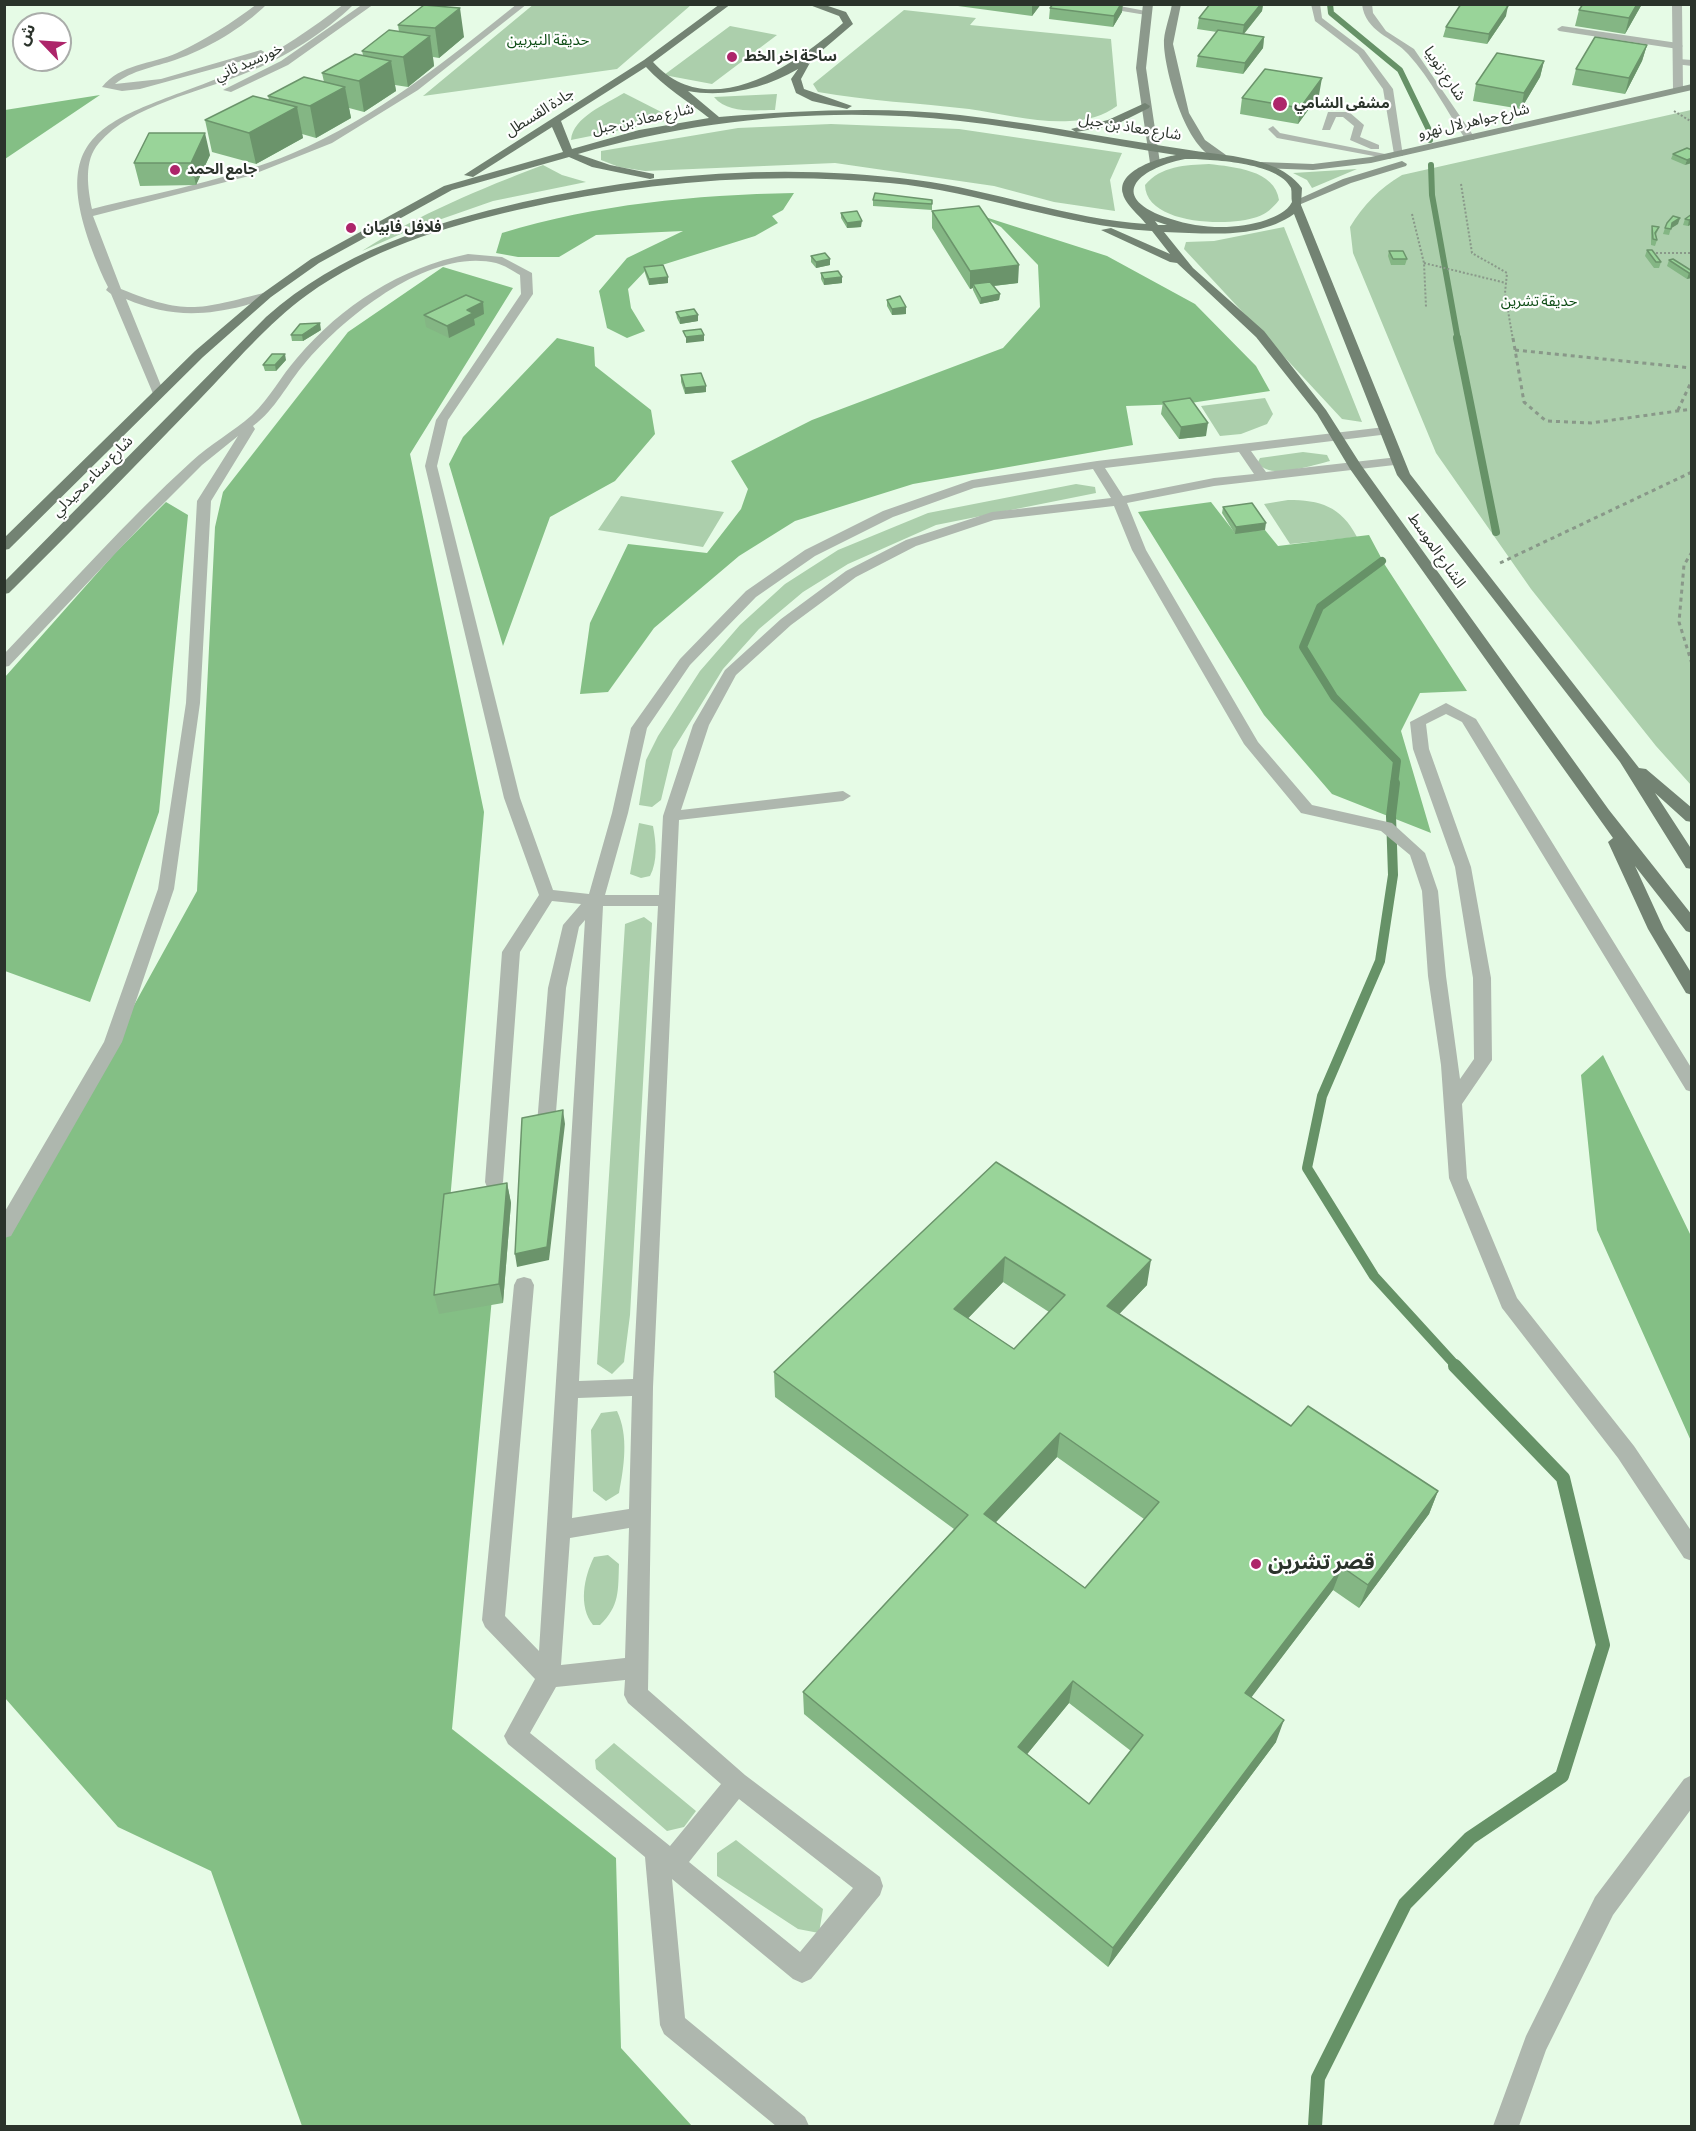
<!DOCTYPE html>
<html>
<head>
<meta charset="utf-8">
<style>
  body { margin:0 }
  #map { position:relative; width:1696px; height:2131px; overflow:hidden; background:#e6fbe6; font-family:"Sofia Sans Condensed","Noto Sans Arabic",sans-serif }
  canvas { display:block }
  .frame { position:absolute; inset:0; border:6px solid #2b332b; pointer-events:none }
  .north { position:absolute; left:12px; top:12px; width:60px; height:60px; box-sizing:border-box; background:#fff; border:2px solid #aaadaa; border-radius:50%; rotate:295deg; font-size:16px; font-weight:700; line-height:24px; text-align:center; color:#2b332b }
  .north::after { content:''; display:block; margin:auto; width:21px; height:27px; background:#ad256a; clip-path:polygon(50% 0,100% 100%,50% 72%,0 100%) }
</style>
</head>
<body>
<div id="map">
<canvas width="1696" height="2131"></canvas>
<div class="frame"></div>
<div class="north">ش</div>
</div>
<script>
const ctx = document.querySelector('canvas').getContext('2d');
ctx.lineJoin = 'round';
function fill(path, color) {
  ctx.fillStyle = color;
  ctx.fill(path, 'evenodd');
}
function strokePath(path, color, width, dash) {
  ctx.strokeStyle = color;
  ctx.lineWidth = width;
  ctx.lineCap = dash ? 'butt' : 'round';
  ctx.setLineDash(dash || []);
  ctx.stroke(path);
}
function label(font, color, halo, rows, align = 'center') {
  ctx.font = font + ' "Sofia Sans Condensed","Noto Sans Arabic",sans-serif';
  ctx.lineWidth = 4.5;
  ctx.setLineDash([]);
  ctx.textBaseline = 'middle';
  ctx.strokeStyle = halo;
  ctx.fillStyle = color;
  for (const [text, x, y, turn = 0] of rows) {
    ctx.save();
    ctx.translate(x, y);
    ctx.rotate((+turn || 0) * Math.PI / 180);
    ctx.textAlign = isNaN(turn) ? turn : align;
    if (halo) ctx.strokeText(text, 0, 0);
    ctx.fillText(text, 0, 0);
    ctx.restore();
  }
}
const green = new Path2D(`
  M534,4h157v1l-74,64 -194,27z
  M904,10l72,8 -6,7 141,14 6,67c-14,10 -29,14 -47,15 -33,2 -68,-7 -101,-12 -51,-6 -101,-8 -151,-17l-5,-8z
  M730,26l47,9 -65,49 -48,-9z
  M624,93l51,26 -104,21c2,-23 35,-36 53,-47z
  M777,94l-2,16c-20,0 -47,4 -61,-13z
  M1691,110v675l-35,-39 -125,-157 -95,-136 -83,-200 -3,-26c14,-23 29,-38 52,-52z
  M831,124l128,5 163,24 -12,27 5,31 -61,-9 -60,-16 -159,-23 -190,8 -26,-4 -18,-7v-9l137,-23z
  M1209,164c25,3 66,6 70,36 -6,8 -13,14 -22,17 -28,10 -111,8 -112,-32 16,-19 40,-20 64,-21z
  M543,165l19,10 24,7 -93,19 -83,29 -48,21c57,-37 118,-62 181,-86z
  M1357,169l-45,19 -5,-8 -14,-7z
  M1284,227l78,195 -20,-3 -158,-170 2,-7 28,-1z
  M1265,398l8,16 -6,10 -26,10 -21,2 -19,-30z
  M1303,452l24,3 3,6c-17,4 -63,20 -72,1l2,-4z
  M1076,484l19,3 1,6 -160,32 -88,39 -45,28 -44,37 -36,40 -50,81 -12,50 -9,7 -13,-2 7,-45 12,-24 42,-65 40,-46 45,-41 53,-34 90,-37z
  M621,496l103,16 -21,35 -105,-17z
  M1288,500c32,0 53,6 69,37l-67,7 -26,-40z
  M639,823l14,3c3,16 5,35 -3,50l-9,2 -11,-4z
  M644,917l8,6 -22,392 -6,47 -12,12 -15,-10 28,-440z
  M617,1411c12,25 7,56 2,82l-13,8 -13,-10 -2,-61 10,-17z
  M608,1555l11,9c-1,26 1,42 -19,61h-7c-15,-19 -9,-48 1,-68z
  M614,1743l82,68 -12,16 -17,4 -71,-62 -1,-9z
  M736,1840l87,69 -4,24 -21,-4 -81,-53v-23z`);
const forest = new Path2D(`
  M100,95l-95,64v-49z
  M794,193l-11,17 -11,6 6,7 -23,13 -109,34 -18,19 3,19 14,23 -18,7 -20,-10 -8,-37 28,-33 56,-27 -87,4 -37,22h-41l-22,-4 6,-20c95,-29 192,-38 292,-40z
  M979,215l128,41 88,48 61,62 14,25 -86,13 -58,2 7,39 -220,39 -118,37 -56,35 -85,72 -46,64 -28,2 10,-71 38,-79 79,9 34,-44 7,-20 -17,-28 81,-41 191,-72 37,-41 -2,-42 -37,-38z
  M443,267l70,21 -103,166 74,358 -42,480 51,-5 -41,442 164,129 5,190 71,78h-390l-91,-255 -93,-44 -113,-129 -1,-457 193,-350 18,-364 8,-35 125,-160z
  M557,338l37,9 1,19 56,44 4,24 -40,47 -65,36 -47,129 -54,-182 14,-27z
  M166,502l22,13 -29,297 -69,190 -85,-31v-294l110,-124z
  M1211,502l24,31 30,-3 13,16 91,-11 16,30 82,126 -47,2 -19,38 30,102 -99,-39 -68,-79 -126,-203z
  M1603,1055l88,181v205l-94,-211 -16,-155z`);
const streamFar3 = new Path2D(`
  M1330,4l1,9 69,57 30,62v8
  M1431,165l1,30 26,145`);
const streamFar2 = new Path2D(`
  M1457,338l39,194
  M1382,561l-62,46 -17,40 31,50 63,64 -3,23`);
const streamFar1 = new Path2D(`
  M1395,783l-4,33 2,59 -13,86 -58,135 -15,72 67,108 83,91`);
const stream = new Path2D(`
  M1315,2126l3,-48 87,-174 65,-66 92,-62 41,-131 -40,-167 -108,-112`);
const pathFar1 = new Path2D(`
  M1674,111l18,11
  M1461,184l11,69 35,20 -2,20 8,47
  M1412,214l12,49 2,44
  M1656,253h36
  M1424,263l82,20`);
const path = new Path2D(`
  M1513,338l11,64 22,19 45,2 101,-14
  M1515,350l177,18
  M1678,410l14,-30
  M1692,552l-8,13 -5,57 13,42
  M1500,563l192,-91`);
const lane = new Path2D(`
  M1562,26l116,17 5,3 -5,3 -119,-18 -2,-2z
  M1678,59l14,1v6l-17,-2 -2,-2z
  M1328,112h21l15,13 -4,12 19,8v4h-8l-21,-9 4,-14 -11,-9h-7l-6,13h-8z
  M1273,126l7,7 115,23 -5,3 -113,-21 -9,-9z
  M468,254l34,3 30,16 1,21 -85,126 -11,46 83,332 33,92 36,4 23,-81 19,-85 49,-69 66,-68 59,-41 78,-39 89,-31 125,-19 288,-34 6,4 -2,3 -138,17 15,21 132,-15 5,1v6l-189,22 -87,17 19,47 112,192 54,63 80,18 33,30 13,38 8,85 14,103 14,-20 -1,-81 -18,-111 -42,-118 -3,-27 36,-19 30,16 216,350v23l-6,-2 -224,-368 -16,-8 -20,10 3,25 42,118 20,111 1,82 -30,44 5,74 50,120 117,148 58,86v29l-8,-3 -66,-100 -116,-150 -53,-130 -8,-113 -13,-89 -6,-85 -12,-36 -29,-24 -80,-18 -57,-69 -112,-194 -18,-44 -120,14 -78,26 -60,31 -65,48 -55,50 -27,50 -28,85 162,-19 8,5 -8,5 -164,19 -26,567 -5,303 97,85 135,102 3,9 -3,9 -69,84 -9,4 -9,-4 -121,-100 13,139 120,99 4,9h-33l-112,-92 -4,-9 -15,-168 -137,-113 -4,-8 31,-57 -50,-52 -3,-7 32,-335 3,-6 7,-2 7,2 3,6 -29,331 34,35 46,-731 -6,7 -13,61 -11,136 -2,5h-14l-2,-5 11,-136 15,-63 18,-21 -29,-3 -32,51 -17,230 -2,5 -7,2 -7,-2 -2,-5 17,-230 37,-57 -35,-97 -79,-332 11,-46 85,-126 -1,-19c-7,-4 -16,-10 -24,-12 -66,-16 -152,54 -191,100 -18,21 -29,46 -52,63l2,3 -44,72 -11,202 -26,186 -52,153 -111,194 -7,2v-25l100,-171 54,-153 28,-186 11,-202 41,-65 -36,29 -56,56 -137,145 -5,1v-13c62,-65 121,-132 187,-192 19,-18 42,-30 61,-47 18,-17 29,-39 45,-57 45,-53 103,-90 171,-104zM1239,452l15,22 -40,4 -91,18 -18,-28zM1093,469l18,29 -119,14 -86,28 -60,31 -65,48 -56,51 -32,55 -30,91 -4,79h-54l23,-82 19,-85 43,-63 66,-68 59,-41 78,-39 81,-29zM603,906h55l-25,473 -54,2zM632,1396l-3,113 -57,9 6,-120zM629,1528l-4,130 -64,7 9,-127zM625,1680l-1,15 4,8 93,81 -51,62 -140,-113 26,-46zM739,1799l114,89 -53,64 -111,-90z
  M1692,1775v33l-79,107 -67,135 -27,76h-26l33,-90 69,-139 89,-118z`);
const street = new Path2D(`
  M257,4h10c-24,24 -60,45 -92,56 -20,7 -43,10 -60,24l46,-5 100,-29 5,3 -2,2 -124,34 -18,2 -20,-4c18,-23 50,-23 75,-34 28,-13 55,-30 80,-49z
  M344,4h10c-29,29 -70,54 -108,69 -45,19 -115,32 -147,70 -16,18 -11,46 -7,66 67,-17 137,-29 201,-56 83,-35 154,-93 224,-149h10l-109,86 -86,53 -83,33 -156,40 28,73c66,27 79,20 146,3l6,3c-7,6 -21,8 -30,11 -43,11 -77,10 -117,-7l38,94 -2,3h-8l-43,-102 -5,-4 2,-3c-79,-171 6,-163 135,-219 36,-16 69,-40 101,-64z
  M363,4h11l-86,61 -57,27 -8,-2 58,-29z
  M1080,4h29l42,8 -5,3z
  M1311,4h9l2,14 42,32 29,39 10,67 -9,-2 -11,-65 -25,-35 -43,-33z
  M1362,4h10l1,9 13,18 28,18 61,89 -1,2h-8c-19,-28 -35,-61 -58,-86 -15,-17 -43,-22 -46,-50z
  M1672,4h10l1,86 -5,3 -5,-3z`);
const secondary = new Path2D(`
  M1143,4h10l-7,64 14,95 -5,3 -5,-3 -14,-95z
  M1172,4h9l-8,40 16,69 16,27 21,15v4c-37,6 -61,-87 -62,-114 -1,-12 6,-28 8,-41z
  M1692,84v6l-321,73 -58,7 -52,-2 -5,-3 5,-3 52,2 58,-7z
  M1402,161l5,3 -1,2 -55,17 -50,21 -9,-2 51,-23z`);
const primary = new Path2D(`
  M720,4h11l-78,58c56,63 142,3 190,-39l-4,-7 -32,-12h15l24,8 7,12 -41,35 -11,20 3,10 48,17 -5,3 -35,-8 -16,-8 -5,-14 7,-10c-32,19 -73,29 -110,22l31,26c80,-6 161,-11 241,-2 91,10 182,30 273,41 27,5 52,10 69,32l-1,17 109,269 229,294 7,1 46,39v14l-6,-1 -31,-28 37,57v19l-6,-1 -66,-106 -223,-287 -103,-261c-37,26 -87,19 -130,18l29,36 71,63 62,79 35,55 248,345 83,105v18l-6,-2 -51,-65 29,63 28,45v21l-6,-2 -38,-64 -40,-87 5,-4 -263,-369 -33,-55 -61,-77 -79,-74 -7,-1 -69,-32 10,-2 59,26 -18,-23c-89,-5 -173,-40 -262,-48 -126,-12 -250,-1 -373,27 -74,17 -148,40 -210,85 -40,29 -72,68 -107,104 -63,65 -126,130 -191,194l-5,1v-12l262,-265c73,-65 163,-93 257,-115 129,-29 261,-39 393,-22 78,10 152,39 230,44 -6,-8 -21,-20 -23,-30 -7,-24 37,-36 53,-39 -72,-11 -144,-26 -216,-34 -127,-15 -259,-3 -382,33l32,11 44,9v4l-4,1 -58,-12 -23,-10 -117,33 -133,73 -48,34 -68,60 -194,192 -5,1v-12l191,-187 68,-58 48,-34 133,-73 119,-34 -11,-25 -79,50 -9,-2 180,-115zM646,67c18,20 42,34 63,51l-70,12 -67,19 -11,-28zM1185,159c24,0 94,3 106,29 1,4 0,10 1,14 -5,10 -16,14 -26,18 -29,10 -66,9 -95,-1 -65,-21 -35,-50 14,-60zM1155,221l12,4h-9z
  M1145,103l5,3 -1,2 -34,17 -39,7 -5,-3 37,-9z`);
const wall = new Path2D(`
  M958,4h83l-9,12 -74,-10z
  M1210,4h53l-1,7 -18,23 20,3 -1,11 -20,26 -47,-7 2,-11 19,-24 -20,-3 2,-11z
  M1447,4h13l-1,2z
  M1583,4h59l-17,30 -50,-8 4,-16z
  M424,5l40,32 -25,21 -6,-1 1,9 -26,21 -13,-2 1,6 -32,21 -15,-4 2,10 -35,20 -14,-4 1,4 -47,26 -44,-12 -7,-32 64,-20 -1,-4 56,-14 -2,-9 41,-18 -1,-4 37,-19 -1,-7z
  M1050,8l72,4 -9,15 -64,-8z
  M1506,16l-19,28 -44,-7 3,-10z
  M1647,45l-5,16 -17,33 -53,-9 4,-16z
  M1544,61l-4,16 -19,32 -48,-8 3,-17z
  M1319,95l-21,29 -58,-10 2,-16z
  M1692,150l-7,15 -14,-6 2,-5z
  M210,155l-14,30 -56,1 -6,-23z
  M873,200l59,4v6l-59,-4z
  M932,211l86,72 -24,3 6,8 -1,6 -19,4 -7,-14v-2l-3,1 -38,-61z
  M841,213l20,14 -14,1 -6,-10z
  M1692,214v10l-4,2 -5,-1 2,-6z
  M1678,224l-7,4 -2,7 -6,-1 2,-6z
  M1652,226l7,1 -3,8 1,5 -2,6 -4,-1v-13z
  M1647,250l14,12 -2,6h-5l-9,-12z
  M1389,251l18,8 -2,6h-14l-3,-9z
  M811,256l19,3v6l-14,3 -5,-6z
  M1669,260l23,11 -1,7 -4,1 -20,-13z
  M644,267l24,10v6l-19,2 -4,-12z
  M821,273l21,10 -18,2 -3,-6z
  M887,300l19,7v7l-14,1 -5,-9z
  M483,302l1,12 -10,5 1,6 -26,13 -23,-11 -2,-12z
  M676,312l22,3v6l-18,3 -3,-6z
  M321,330l-18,11h-11l-1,-6z
  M286,360l-10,11h-11l-2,-6z
  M681,375l25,17 -21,2 -4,-12z
  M1163,402l43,34 -27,3 -18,-25z
  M1223,507l42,23 -30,4 -13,-21z
  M996,1162l151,123 -28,29 172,112 147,65 -9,23 -70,94 -26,-18 -82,107 25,45 -168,225 -304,-253 -1,-22 151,-163 -179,-132 -1,-25zM1003,1282l46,30 -35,37 -46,-31zM1057,1457l87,62 -59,69 -89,-66zM1069,1703l62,48 -42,53 -62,-50z
  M507,1183l4,20 -8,100 -64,11 -5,-19z`);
const shadedWall = new Path2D(`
  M1033,4h8l-9,12v-11z
  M1121,4h2l-1,8 -9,15 1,-11z
  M1261,4h2l-1,7 -20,25 2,-11z
  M1637,4h5l-17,30 4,-16z
  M1508,6l-2,10 -19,28 2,-10z
  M460,8l4,29 -25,21 -4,-30z
  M430,36l4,30 -26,21 -5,-30z
  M1264,37l-1,11 -20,26 2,-11z
  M1647,45l-5,16 -17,33 4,-16z
  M391,61l5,30 -32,21 -5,-31z
  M1544,61l-4,16 -19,32 3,-16z
  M1322,78l-3,17 -21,29 2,-16z
  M345,87l6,31 -35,20 -6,-32z
  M297,107l6,31 -47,26 -7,-31z
  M205,133l5,22 -14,30 -5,-22z
  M1692,158v5l-7,2 2,-5z
  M1680,218l-2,6 -8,5 2,-6z
  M1692,219v5l-4,2 1,-6z
  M862,221l-1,6 -14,1v-5z
  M830,259v6l-14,3v-6z
  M1019,265l-1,18 -43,5 -2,-4v4l-3,1v-18z
  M1689,273h3l-1,5 -4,1z
  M668,277v6l-19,2v-6z
  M842,277v6l-18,2v-6z
  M1000,294l-1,6 -19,4 1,-6z
  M483,302l1,12 -10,5 1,6 -26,13 -2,-12 20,-16z
  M906,307v7l-14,1v-6z
  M698,315v6l-18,3v-6z
  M320,323l1,7 -18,11 -1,-6z
  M704,335v6l-18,2v-6z
  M285,354l1,6 -10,11 -1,-6z
  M706,386v6l-21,2v-6z
  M1208,423l-2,13 -27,3 2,-12z
  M1266,523l-1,7 -30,4 1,-7z
  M563,1110l2,14 -16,136 -32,7 -2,-13z
  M507,1183l4,20 -8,100 -4,-19z
  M1005,1257l-2,25 -50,52 1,-25z
  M1151,1260l-4,25 -44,46 4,-25z
  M1060,1433l-3,24 -75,80 2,-23z
  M1438,1491l-9,23 -70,94 9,-23z
  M1342,1567l-9,23 -95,125 7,-22z
  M1073,1681l-4,22 -54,66 3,-22z
  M1284,1720l-8,22 -168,225 5,-19z`);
const building = new Path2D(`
  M1053,4h68l-7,12 -64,-8z
  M1210,4h51l-17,21 -45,-7z
  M1461,4h41l6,2 -19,28 -43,-7z
  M1583,4h54l-8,14 -50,-8z
  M424,5l36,3 -25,20 -37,-3z
  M389,30l41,6 -27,21 -41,-6z
  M1218,30l46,7 -19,26 -47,-7z
  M1595,37l52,8 -18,33 -53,-9z
  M1497,53l47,8 -20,32 -48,-9z
  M355,54l36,7 -32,20 -37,-8z
  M1265,69l57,9 -22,30 -58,-10z
  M304,77l41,10 -35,19 -42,-10z
  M253,96l44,11 -48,26 -44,-13z
  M149,133h56l-14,30h-57z
  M1687,148l5,2v8l-5,2 -14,-6z
  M875,193l57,7v4l-59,-4z
  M979,206l40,59 -49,6 -38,-60z
  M857,211l5,10 -15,2 -6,-10z
  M1692,214v5l-3,1 -4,-1z
  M1673,216l7,2 -8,5 -1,6 -6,-1 2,-5z
  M1652,226l7,1 -4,6 2,7 -4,-1z
  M1647,250h5l9,12h-5z
  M1389,251h14l4,8h-14z
  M825,253l5,6 -14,3 -5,-6z
  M1673,259l19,12v2h-3l-20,-13z
  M663,265l5,12 -19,2 -5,-12z
  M838,271l4,6 -18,2 -3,-6z
  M990,282l10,12 -19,4 -8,-14z
  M466,295l17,7 -16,8 6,3 -26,13 -23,-11z
  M900,296l6,11 -14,2 -5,-9z
  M694,309l4,6 -18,3 -4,-6z
  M320,323l-18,12h-11l9,-11z
  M701,329l3,6 -18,2 -3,-6z
  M272,354h13l-10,11h-12z
  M701,373l5,13 -21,2 -4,-13z
  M1190,398l18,25 -27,4 -18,-25z
  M1252,503l14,20 -30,4 -13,-20z
  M563,1110l-16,137 -32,7 7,-136z
  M996,1162l155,98 -44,46 184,120 17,-20 130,85 -70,94 -26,-18 -97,126 39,27 -171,228 -310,-256 165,-177 -194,-143zM1005,1257l60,38 -51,54 -60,-40zM1060,1433l99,69 -74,86 -101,-74zM1073,1681l70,54 -54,69 -71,-57z
  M507,1183l-8,101 -65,11 10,-101z`);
const markers = [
  [732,57,6,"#ad256a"],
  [1280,104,8,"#ad256a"],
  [175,170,6,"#ad256a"],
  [351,228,6,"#ad256a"],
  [1256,1564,6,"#ad256a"]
];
const farParknames = [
  ["حديقة النيربين",548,41],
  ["حديقة تشرين",1539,302]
];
const farPoinames = [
  ["ساحة اخر الخط",744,57],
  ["مشفى الشامي",1294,104],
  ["جامع الحمد",187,170],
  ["فلافل فابيان",363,228]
];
const farStreetnames = [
  ["خورسيد ثاني",249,63,-24],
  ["شارع زنوبيا",1444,74,56],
  ["جادة القسطل",540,113,-32],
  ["شارع معاذ بن جبل",643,120,-12],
  ["شارع جواهر لال نهرو",1474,122,-13],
  ["شارع معاذ بن جبل",1130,128,9],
  ["شارع سناء محيدلي",93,477,-45],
  ["الشارع الموسط",1436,551,55]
];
const nearPoinames = [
  ["قصر تشرين",1268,1564]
];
fill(green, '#accfac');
fill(forest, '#84bf85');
strokePath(streamFar3, '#669267', 6);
strokePath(streamFar2, '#669267', 8);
strokePath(streamFar1, '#669267', 10);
strokePath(stream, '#669267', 14);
strokePath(pathFar1, '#899889', 2, [2, 2]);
strokePath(path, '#899889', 3, [4, 4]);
fill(lane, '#aeb7ae');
fill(street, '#aeb7ae');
fill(secondary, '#8c998c');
fill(primary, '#738373');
fill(wall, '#84b684');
fill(shadedWall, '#6b946b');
fill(building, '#99d499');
strokePath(building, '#6b946b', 1.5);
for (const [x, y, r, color] of markers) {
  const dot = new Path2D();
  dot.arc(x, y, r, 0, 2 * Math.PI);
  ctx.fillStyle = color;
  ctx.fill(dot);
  strokePath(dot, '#fff', 2);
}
label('15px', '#0e4d16', '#fff', farParknames);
label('bold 15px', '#2b332b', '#fff', farPoinames, 'left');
label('15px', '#2b332b', '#fff', farStreetnames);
label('bold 21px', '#2b332b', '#fff', nearPoinames, 'left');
</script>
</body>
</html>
